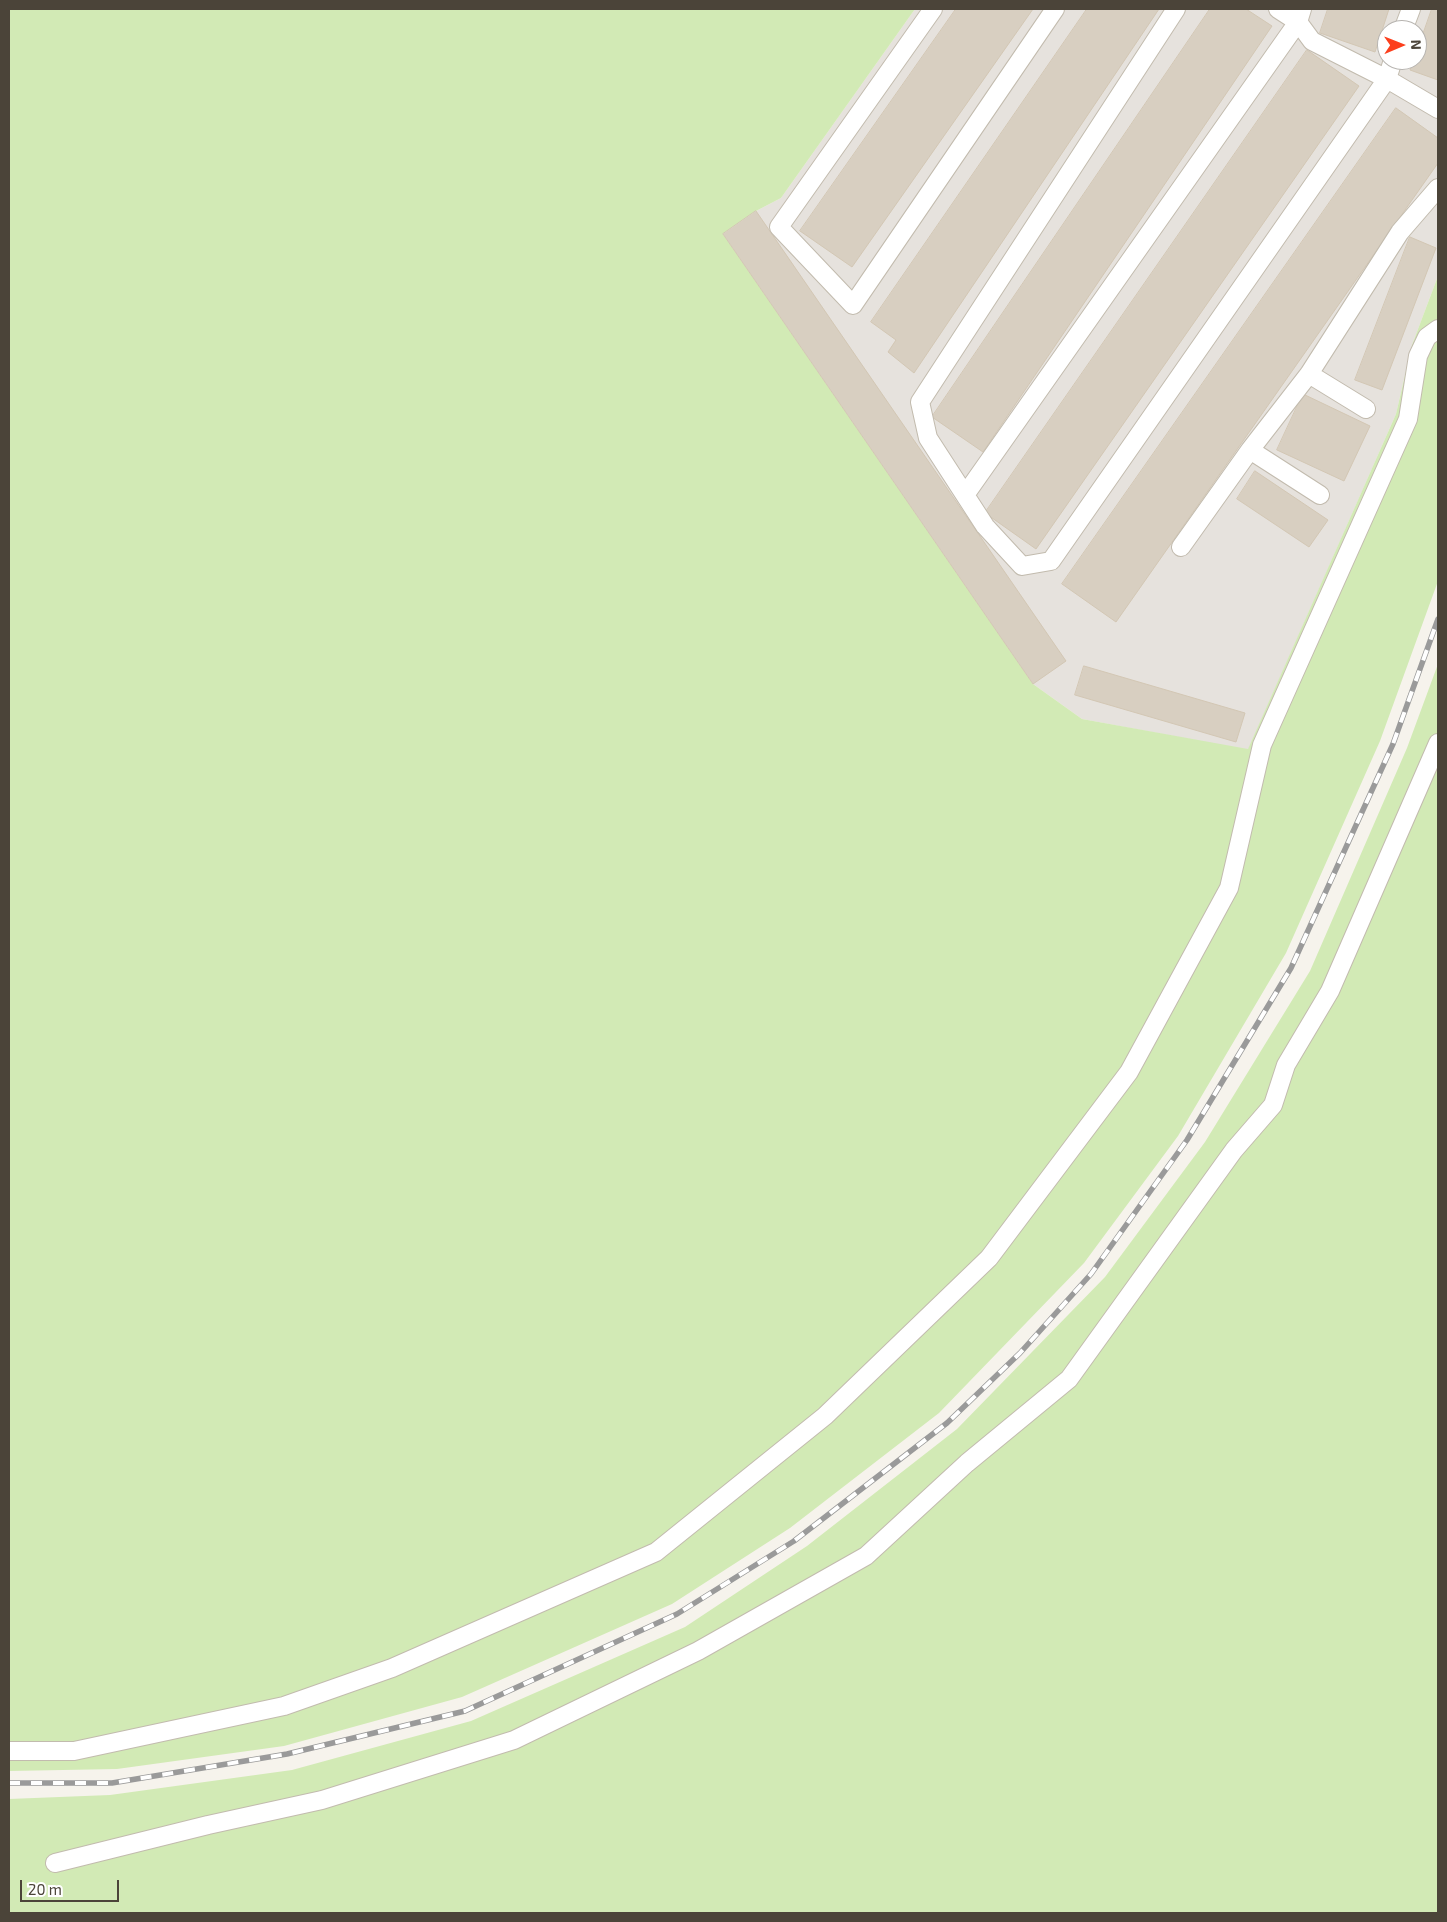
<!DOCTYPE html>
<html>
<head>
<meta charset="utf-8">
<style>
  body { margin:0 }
  #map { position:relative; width:1447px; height:1922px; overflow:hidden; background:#f6f3ec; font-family:"Exo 2",sans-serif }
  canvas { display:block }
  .frame { position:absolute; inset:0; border:10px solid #4b4439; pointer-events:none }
  .north { position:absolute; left:1377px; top:20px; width:50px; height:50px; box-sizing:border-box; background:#fff; border:1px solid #b7b4b0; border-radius:50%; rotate:89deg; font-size:14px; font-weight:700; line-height:20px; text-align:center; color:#4b4439 }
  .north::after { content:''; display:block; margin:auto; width:18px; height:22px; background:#fc3f1d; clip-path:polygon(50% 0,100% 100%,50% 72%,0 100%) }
  .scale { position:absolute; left:20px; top:1880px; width:99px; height:22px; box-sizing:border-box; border:2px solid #4b4439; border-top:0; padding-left:6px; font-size:15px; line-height:18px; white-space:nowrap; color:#4b4439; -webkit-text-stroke:4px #fff; paint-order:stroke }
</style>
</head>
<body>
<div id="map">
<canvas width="1447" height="1922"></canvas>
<div class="frame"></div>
<div class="north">N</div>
<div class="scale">20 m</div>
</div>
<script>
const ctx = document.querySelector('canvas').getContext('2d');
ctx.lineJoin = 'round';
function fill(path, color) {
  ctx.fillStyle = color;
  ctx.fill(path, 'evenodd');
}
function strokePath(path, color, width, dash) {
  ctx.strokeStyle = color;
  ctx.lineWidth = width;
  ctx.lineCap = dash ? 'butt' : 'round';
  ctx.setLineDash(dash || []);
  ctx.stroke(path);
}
const industrial = new Path2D(`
  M915,9h523v267l-26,69 -16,69 -148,336 -166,-31 -49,-35 -310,-450 33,-23 25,-13zM1387,30h30v30h-30z`);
const green = new Path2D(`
  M9,9h906l-134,189 -25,13 -33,23 310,450 49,35 166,30 148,-335 16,-69 26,-69v305l-58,160 -94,212 -108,183 -94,127 -145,150 -149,115 -118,76 -210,93 -178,49 -167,23 -108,2z
  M1438,664v1249h-1429v-114l101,-4 182,-25 179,-49 214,-94 122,-81 150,-117 148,-152 100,-135 105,-171 97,-223z`);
const building = new Path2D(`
  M956,9h77l-181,258 -52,-36z
  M1087,9h72l-245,364 -26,-21 8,-12 -25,-18z
  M1210,9h36l26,17 -289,426 -51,-35z
  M1328,9h61l-14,43 -55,-19z
  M1432,9h6v71l-28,-10 4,-10h3v-9z
  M1307,50l52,36 -323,463 -51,-36z
  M1396,108l42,30v25l-322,459 -54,-38z
  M756,211l310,450 -33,23 -310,-450z
  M1410,237l26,11 -54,142 -27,-10z
  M1303,394l67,32 -26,55 -67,-31z
  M1255,471l73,49 -19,27 -72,-48z
  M1084,666l161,47 -9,29 -161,-47z`);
const lane = new Path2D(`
  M933,9l-154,218 74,78 202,-296
  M1176,9l-256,393 8,36 57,88 37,40 29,-5 336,-482 6,-19
  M1278,9l20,13 14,19 75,38 51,30
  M1403,30l8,-21
  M1309,374l57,35
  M1250,450l70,45
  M965,495l333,-473 4,-13
  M1181,547l69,-97 59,-76 91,-142 38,-44
  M9,1751h65l210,-45 108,-38 264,-116 169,-136 164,-158 140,-186 100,-184 33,-143 146,-326 10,-63 9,-19 11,-8
  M55,1863l153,-38 114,-25 192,-60 184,-89 168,-95 101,-93 102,-84 165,-229 39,-45 13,-40 44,-74 108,-248`);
const rail = new Path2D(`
  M9,1783h103l175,-29 178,-43 212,-97 117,-73 153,-118 73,-70 71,-79 96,-134 104,-172 102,-224 45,-125`);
fill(industrial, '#e6e2dd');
fill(green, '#d2eab5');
fill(building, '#d8cfc1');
strokePath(building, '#d3c7b4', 1);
strokePath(lane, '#c2bbae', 20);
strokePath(lane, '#fff', 18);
strokePath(rail, '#9a9a9a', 5.5);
strokePath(rail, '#fff', 4, [11]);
</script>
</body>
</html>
